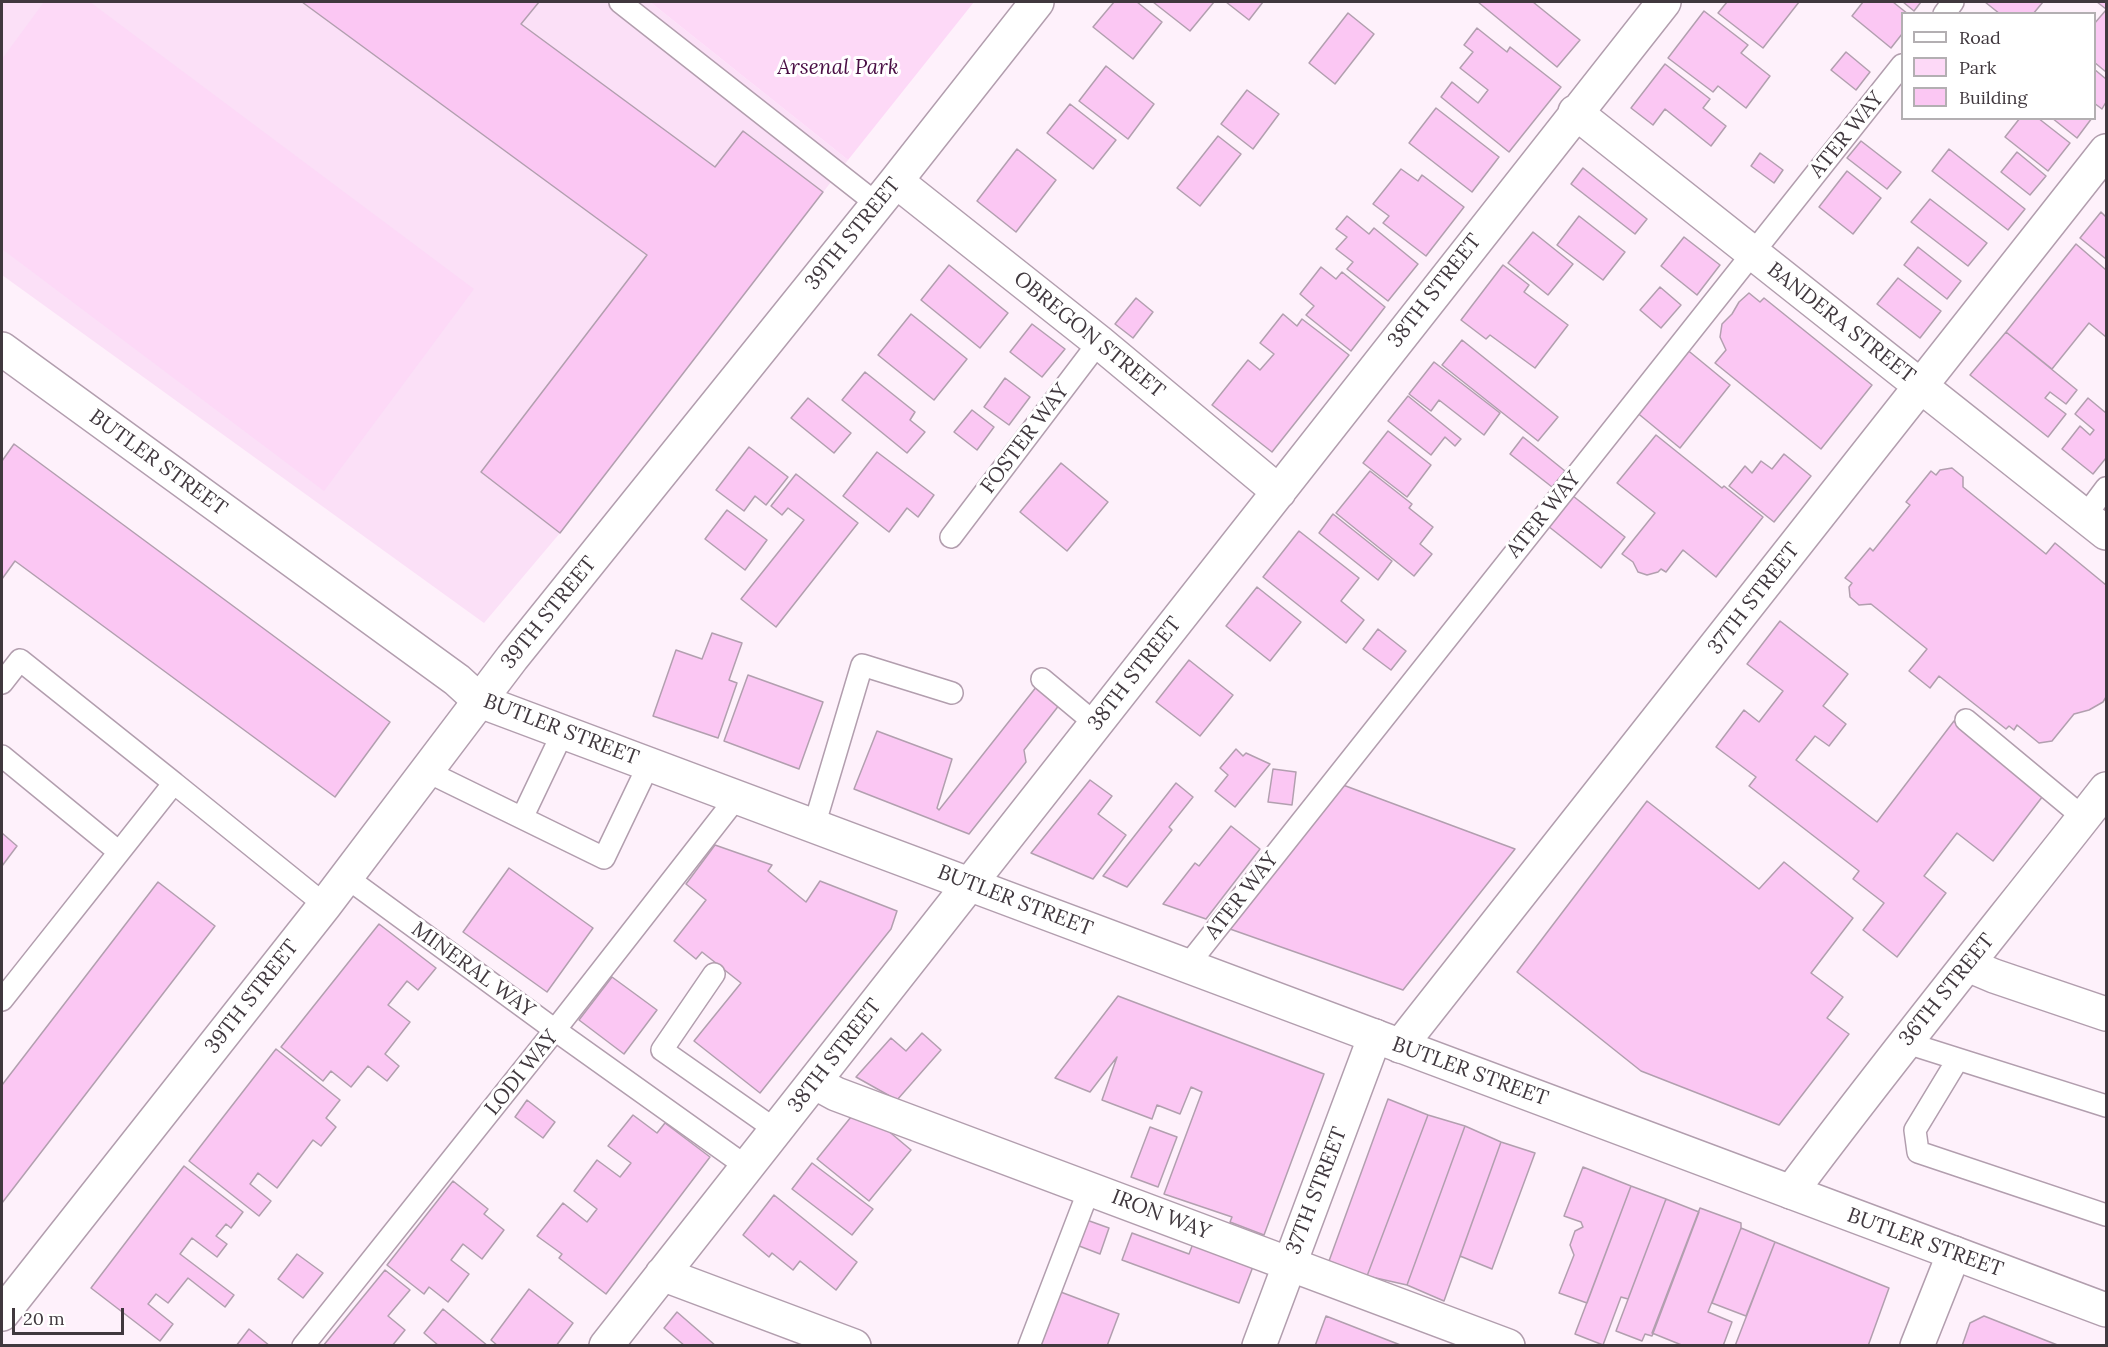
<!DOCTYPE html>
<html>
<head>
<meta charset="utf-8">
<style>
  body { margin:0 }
  #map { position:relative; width:2108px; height:1347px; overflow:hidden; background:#fef1fb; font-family:Lora,serif }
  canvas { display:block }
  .frame { position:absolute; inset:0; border:3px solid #40383e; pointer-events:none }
  .legend { position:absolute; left:1901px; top:12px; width:195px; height:108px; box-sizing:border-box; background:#fff; border:2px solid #b3afb2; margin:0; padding:8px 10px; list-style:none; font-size:18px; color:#40383e }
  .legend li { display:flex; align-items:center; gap:12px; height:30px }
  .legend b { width:30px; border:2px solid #b3afb2 }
  .scale { position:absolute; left:12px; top:1308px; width:112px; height:27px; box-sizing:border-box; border:3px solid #40383e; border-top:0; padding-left:8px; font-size:18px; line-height:21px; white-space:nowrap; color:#40383e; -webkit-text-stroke:4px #fff; paint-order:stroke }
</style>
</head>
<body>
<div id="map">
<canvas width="2108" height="1347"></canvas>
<div class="frame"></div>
<ul class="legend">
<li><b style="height:8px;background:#fff"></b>Road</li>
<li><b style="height:16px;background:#fdd9f7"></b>Park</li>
<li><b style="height:16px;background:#fbc7f3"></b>Building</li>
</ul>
<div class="scale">20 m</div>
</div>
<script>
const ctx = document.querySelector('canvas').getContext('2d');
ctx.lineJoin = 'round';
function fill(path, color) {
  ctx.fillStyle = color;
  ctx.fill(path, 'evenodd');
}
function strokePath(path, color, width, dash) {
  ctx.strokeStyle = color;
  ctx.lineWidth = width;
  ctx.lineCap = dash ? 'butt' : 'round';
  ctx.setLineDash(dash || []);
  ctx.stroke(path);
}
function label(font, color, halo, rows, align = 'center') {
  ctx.font = font + ' Lora,serif';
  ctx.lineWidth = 6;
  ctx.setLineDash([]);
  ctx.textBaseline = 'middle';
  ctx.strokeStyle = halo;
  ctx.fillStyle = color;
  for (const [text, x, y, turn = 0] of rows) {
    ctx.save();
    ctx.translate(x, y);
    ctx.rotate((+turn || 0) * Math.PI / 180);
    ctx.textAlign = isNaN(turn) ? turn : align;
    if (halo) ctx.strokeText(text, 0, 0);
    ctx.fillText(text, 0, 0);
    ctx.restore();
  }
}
const built = new Path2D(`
  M2,2h648l198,158 -288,373 -76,90 -482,-348z`);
const green = new Path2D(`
  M44,2h46l384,287 -150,202 -322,-242v-190z
  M650,2h324l-126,158z`);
const building = new Path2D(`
  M302,2h237l-18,22 194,143 28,-36 80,61 -263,341 -79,-61 166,-217z
  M1114,2h23l25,20 -29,37 -40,-32z
  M1153,2h61l-24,29z
  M1226,2h37l-14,18z
  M1478,2h55l47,38 -23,27z
  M1727,2h72l-36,46 -45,-35z
  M1863,2h30l15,12h-6v20l-11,14 -39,-32z
  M1903,2h18l-7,9z
  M1985,2h58l-10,12h-33z
  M2097,2h9v7z
  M2106,10v62l-12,-10v-38z
  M1704,11l44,34 -7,8 29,23 -24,32 -28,-22 -5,6 -45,-34z
  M1348,13l26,21 -39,50 -26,-21z
  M1477,28l30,24 3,-5 51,40 -52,65 -68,-55 11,-15 26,21 10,-13 -28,-22 13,-16 -9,-7z
  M1846,52l24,20 -14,18 -25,-20z
  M1665,64l45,35 -7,9 23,18 -15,20 -46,-37 -12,16 -22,-17z
  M1106,66l48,38 -26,35 -49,-38z
  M2094,69l12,10v23l-4,7 -8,-6z
  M1247,90l32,24 -26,35 -32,-25z
  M1070,104l46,36 -23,29 -46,-36z
  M1436,108l63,49 -27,35 -63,-49z
  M2020,118h18l32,25 -22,28 -43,-34z
  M2052,118h40l-15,20z
  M1218,136l23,18 -41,52 -23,-18z
  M1861,141l40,31 -14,17 -40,-31z
  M1017,149l39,31 -40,52 -39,-31z
  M1949,149l76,60 -17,21 -76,-59z
  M2017,152l29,24 -16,19 -29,-23z
  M1760,153l23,17 -9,13 -23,-17z
  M1583,168l64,51 -12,15 -64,-50z
  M1401,169l17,12 4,-6 42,32 -38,49 -43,-33 6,-7 -16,-12z
  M1847,171l34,27 -28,36 -34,-27z
  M1930,199l57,44 -19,23 -57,-44z
  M2101,212l5,5v42l-26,-21z
  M1347,216l22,18 5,-6 44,36 -30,37 -41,-32 6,-7 -17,-13 11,-12 -11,-8z
  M1579,216l46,36 -22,28 -46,-35z
  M1533,232l40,32 -25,31 -40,-32z
  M1684,237l36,28 -23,30 -36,-29z
  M2076,244l30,26v67l-17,-14 -37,46 -46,-37z
  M1918,247l43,34 -14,18 -43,-34z
  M949,265l59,48 -28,35 -59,-48z
  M1503,265l26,20 -5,7 44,33 -33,43 -45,-33 -4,4 -25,-19z
  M1321,267l15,12 6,-7 43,35 -34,44 -45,-36 8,-9 -14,-12z
  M1898,278l43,33 -21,27 -43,-34z
  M1660,287l21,18 -20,23 -21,-18z
  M1749,293l11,9 4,-4 108,87 -51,64 -106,-86 11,-13 -6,-13 2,-13 10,-10 7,-12z
  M1136,298l17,14 -20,26 -18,-14z
  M911,314l56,45 -33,41 -56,-45z
  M1283,314l14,12 5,-7 47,36 -77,97 -60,-47 36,-45 12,10 14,-16 -14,-11z
  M1032,324l33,25 -23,28 -32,-25z
  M2006,332l71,58 -11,14 -16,-12 -5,6 21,16 -18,23 -78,-62z
  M1462,340l96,77 -20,24 -96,-76z
  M1685,348l45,37 -50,63 -45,-37z
  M1434,362l66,51 -16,22 -45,-35 -8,11 -22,-17z
  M865,372l50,40 -5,8 15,12 -18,21 -65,-53z
  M1005,378l25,19 -21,28 -25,-18z
  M1408,396l53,43 -6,7 -10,-9 -14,18 -43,-34z
  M808,398l43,35 -17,20 -43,-35z
  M2088,398l18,15v45l-13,16 -31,-25 18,-23 10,9 4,-5 -19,-16z
  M972,410l22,17 -17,23 -23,-18z
  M1388,431l43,34 -24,32 -44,-34z
  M1656,435l66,53 2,-2 39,31 -47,60 -33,-27 -17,22 -5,-3 -3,3 -11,3 -9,-3 -5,-10 -11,-8 33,-41 -38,-30z
  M1523,437l42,34 -13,16 -42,-33z
  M14,444l376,278 -55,75 -320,-236 -13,18v-118z
  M749,447l39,30 -22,28 -11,-9 -11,15 -28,-21z
  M877,452l57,43 -16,22 -11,-9 -18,24 -46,-36z
  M1784,454l27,22 -37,46 -45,-36 16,-20 7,7 9,-12 11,8z
  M1061,463l47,39 -41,49 -47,-39z
  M1952,468l11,9v10l83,67 9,-11 51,42v112l-3,5 -14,8 -15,4 -22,27 -13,2 -22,-18 -3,5 -5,-4 -3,3 -67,-53 -9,12 -21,-17 18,-22 -56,-45 -12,1 -9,-8 -1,-10 3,-4 -7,-5 25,-30 3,3 37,-46 -4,-3 25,-31 5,4 4,-5z
  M1370,471l42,33 -3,4 24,19 -13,17 12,10 -18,22 -78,-63z
  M796,474l62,49 -82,104 -35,-28 63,-79 -16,-12 -6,7 -11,-9z
  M1573,496l52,41 -24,31 -53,-42z
  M727,510l40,30 -22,30 -40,-31z
  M1333,514l59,47 -14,19 -59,-47z
  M1299,531l60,47 -18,23 23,19 -18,23 -83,-66z
  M1257,587l44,35 -31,39 -44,-35z
  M1780,621l68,53 -25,32 23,18 -17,22 -14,-10 -19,24 81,62 77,-101 92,71 -53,69 -36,-28 -33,43 22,17 -49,64 -34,-27 21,-27 -31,-24 6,-8 -110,-85 7,-9 -40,-30 28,-37 15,12 24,-31 -36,-27z
  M1378,629l28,22 -15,19 -28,-21z
  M712,633l30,10 -13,37 8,3 -19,55 -65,-22 23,-66 26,9z
  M1189,660l44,35 -33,41 -44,-34z
  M748,675l75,27 -24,67 -75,-28z
  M1037,686l23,18 -36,46 2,12 -57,72 -115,-45 23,-58 75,28 -15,49 2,2z
  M1236,749l7,7 3,-3 24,11 -35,43 -20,-16 13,-16 -8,-7z
  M1273,769l23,3 -4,33 -24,-3z
  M1090,780l22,16 -14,18 28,21 -33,44 -62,-26z
  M1176,783l17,14 -24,30 3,3 -45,57 -24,-11z
  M1343,785l172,64 -112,141 -173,-61z
  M1647,801l112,88 25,-27 69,56 -42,55 32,24 -16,21 22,16 -70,91 -138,-54 -124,-99z
  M1231,826l29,23 -54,70 -43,-15 32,-41 4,3z
  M2,833l15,13 -15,20z
  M715,845l57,20 -4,6 38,31 14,-21 77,30 -6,18 -131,164 -66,-52 47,-58 -39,-31 -6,7 -22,-18 32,-41 -20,-16z
  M509,868l84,60 -46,64 -84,-60z
  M158,882l57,44 -213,277v-118z
  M379,924l57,44 -18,22 -11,-9 -19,24 22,17 -25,32 14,12 -12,15 -19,-15 -17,21 -20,-16 -8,10 -42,-34z
  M612,977l45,33 -33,44 -45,-34z
  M1118,996l206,78 -60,161 -34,-13 2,-5 -68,-23 38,-102 -11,-5 -11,27 -23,-9 -5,14 -50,-19 15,-43 -27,35 -35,-14z
  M922,1033l19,17 -44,50 -41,-23 35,-39 15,13z
  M276,1049l64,51 -14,18 10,9 -15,19 -8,-6 -36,48 -19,-15 -8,11 21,17 -12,15 -70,-55z
  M1388,1099l40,16 -61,161 -38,-15z
  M527,1100l28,22 -12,16 -28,-21z
  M633,1115l24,18 8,-10 45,34 -104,137 -47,-36 3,-4 -25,-18 26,-33 24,19 10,-13 -23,-18 23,-31 23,17 11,-14 -23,-17z
  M1428,1115l37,11 -58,159 -40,-9z
  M851,1117l35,12 25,21 -42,51 -52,-42z
  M1465,1126l36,16 -57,159 -37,-16z
  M1150,1127l27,10 -19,50 -27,-10z
  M1501,1142l34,11 -43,116 -32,-13z
  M812,1163l61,46 -21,26 -60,-46z
  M184,1166l59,46 -12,16 -5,-4 -10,12 11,8 -10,13 -25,-19 -12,16 54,41 -9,12 -37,-29 -20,25 -12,-9 -8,10 25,20 -13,17 -69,-53z
  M1583,1167l48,19 -44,117 -28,-10 15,-38 -4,-10 5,-14 8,-4 -2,-5 -17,-6z
  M453,1181l35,28 -4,5 20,16 -22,29 -19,-15 -12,16 18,14 -21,28 -19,-15 -5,7 -37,-29z
  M1631,1186l35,13 -38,100 -7,-2 -18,48 -28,-11z
  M774,1195l83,67 -21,28 -36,-29 -7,9 -21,-17 -3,4 -26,-22z
  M1666,1199l33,13 -47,124 -7,-2 -3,7 -26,-10z
  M1700,1208l41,15v5l-33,84 24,10 -9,24h-39l-32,-13z
  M1084,1219l25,9 -9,26 -26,-10z
  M1741,1228l34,14 -29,74 -34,-13z
  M1132,1233l57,21 5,-13 60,23 -15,39 -117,-43z
  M1775,1242l114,46 -21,58h-133z
  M297,1254l26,19 -20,25 -25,-19z
  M385,1270l25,20 -22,26 17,14 -13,16h-69z
  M529,1289l44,34 -17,23h-58l-7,-6z
  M1058,1291l61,23 -12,32h-71z
  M443,1309l45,37h-49l-15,-13z
  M677,1312l39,34h-31l-21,-18z
  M1326,1316l77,30h-88z
  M1984,1316l76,30h-98l8,-23z
  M249,1329l21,17h-34z`);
const service = new Path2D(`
  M620,2l257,202
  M1944,14l9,-12
  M2085,516l21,-28
  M951,537l148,-195
  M1042,679l54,45
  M2,683l18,-23 154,123
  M1966,720l118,98
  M2,756l117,96
  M426,771l178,87 45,-94
  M522,818l41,-86
  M814,826l48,-161 90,28
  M346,877l209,153 192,137
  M1187,966l715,-901
  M714,974l-52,76 114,80
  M2,1000l172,-217 151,122
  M1904,1042l202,64
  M1958,1059l-43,71 3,22 188,63
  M303,1346l252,-316 182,-233
  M1029,1346l61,-159`);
const minor = new Path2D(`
  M1575,112l531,421
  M896,181l203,161 180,150
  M1968,965l26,11 112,38
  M1400,1046l706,-895
  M814,1082l22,12 672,252
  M1791,1192c102,-137 210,-269 315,-403
  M662,1274l192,72
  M2,1314l323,-409 187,-247 384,-477 141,-179
  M606,1346l1058,-1344
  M1259,1346l116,-310
  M1917,1346l37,-93`);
const secondary = new Path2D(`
  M2,349l455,331 23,21 1626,609`);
const parkNames = [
  ["Arsenal Park",838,68]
];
const streetNames = [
  ["ATER WAY",1847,135,-51],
  ["39TH STREET",853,234,-51],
  ["38TH STREET",1435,291,-52],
  ["BANDERA STREET",1841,323,38],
  ["OBREGON STREET",1089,335,39],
  ["FOSTER WAY",1025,439,-53],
  ["BUTLER STREET",158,463,36],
  ["ATER WAY",1544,515,-51],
  ["37TH STREET",1754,599,-52],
  ["39TH STREET",549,613,-51],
  ["38TH STREET",1135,674,-52],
  ["BUTLER STREET",561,730,21],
  ["ATER WAY",1242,896,-52],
  ["BUTLER STREET",1015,901,21],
  ["MINERAL WAY",473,970,36],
  ["36TH STREET",1947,990,-51],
  ["39TH STREET",252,997,-52],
  ["38TH STREET",835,1056,-52],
  ["BUTLER STREET",1470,1072,20],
  ["LODI WAY",522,1073,-51],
  ["37TH STREET",1317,1191,-69],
  ["IRON WAY",1161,1215,21],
  ["BUTLER STREET",1925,1243,20]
];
fill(built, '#fbe0f7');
fill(green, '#fdd9f7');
fill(building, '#fbc7f3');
strokePath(building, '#b29faf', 1.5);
strokePath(service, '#b29eae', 24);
strokePath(minor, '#b29eae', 36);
strokePath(secondary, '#b29eae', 36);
strokePath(service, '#fff', 21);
strokePath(minor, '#fff', 33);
strokePath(secondary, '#fff', 33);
label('italic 21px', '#490e44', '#fff', parkNames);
label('21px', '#40383e', '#fff', streetNames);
</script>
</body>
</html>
